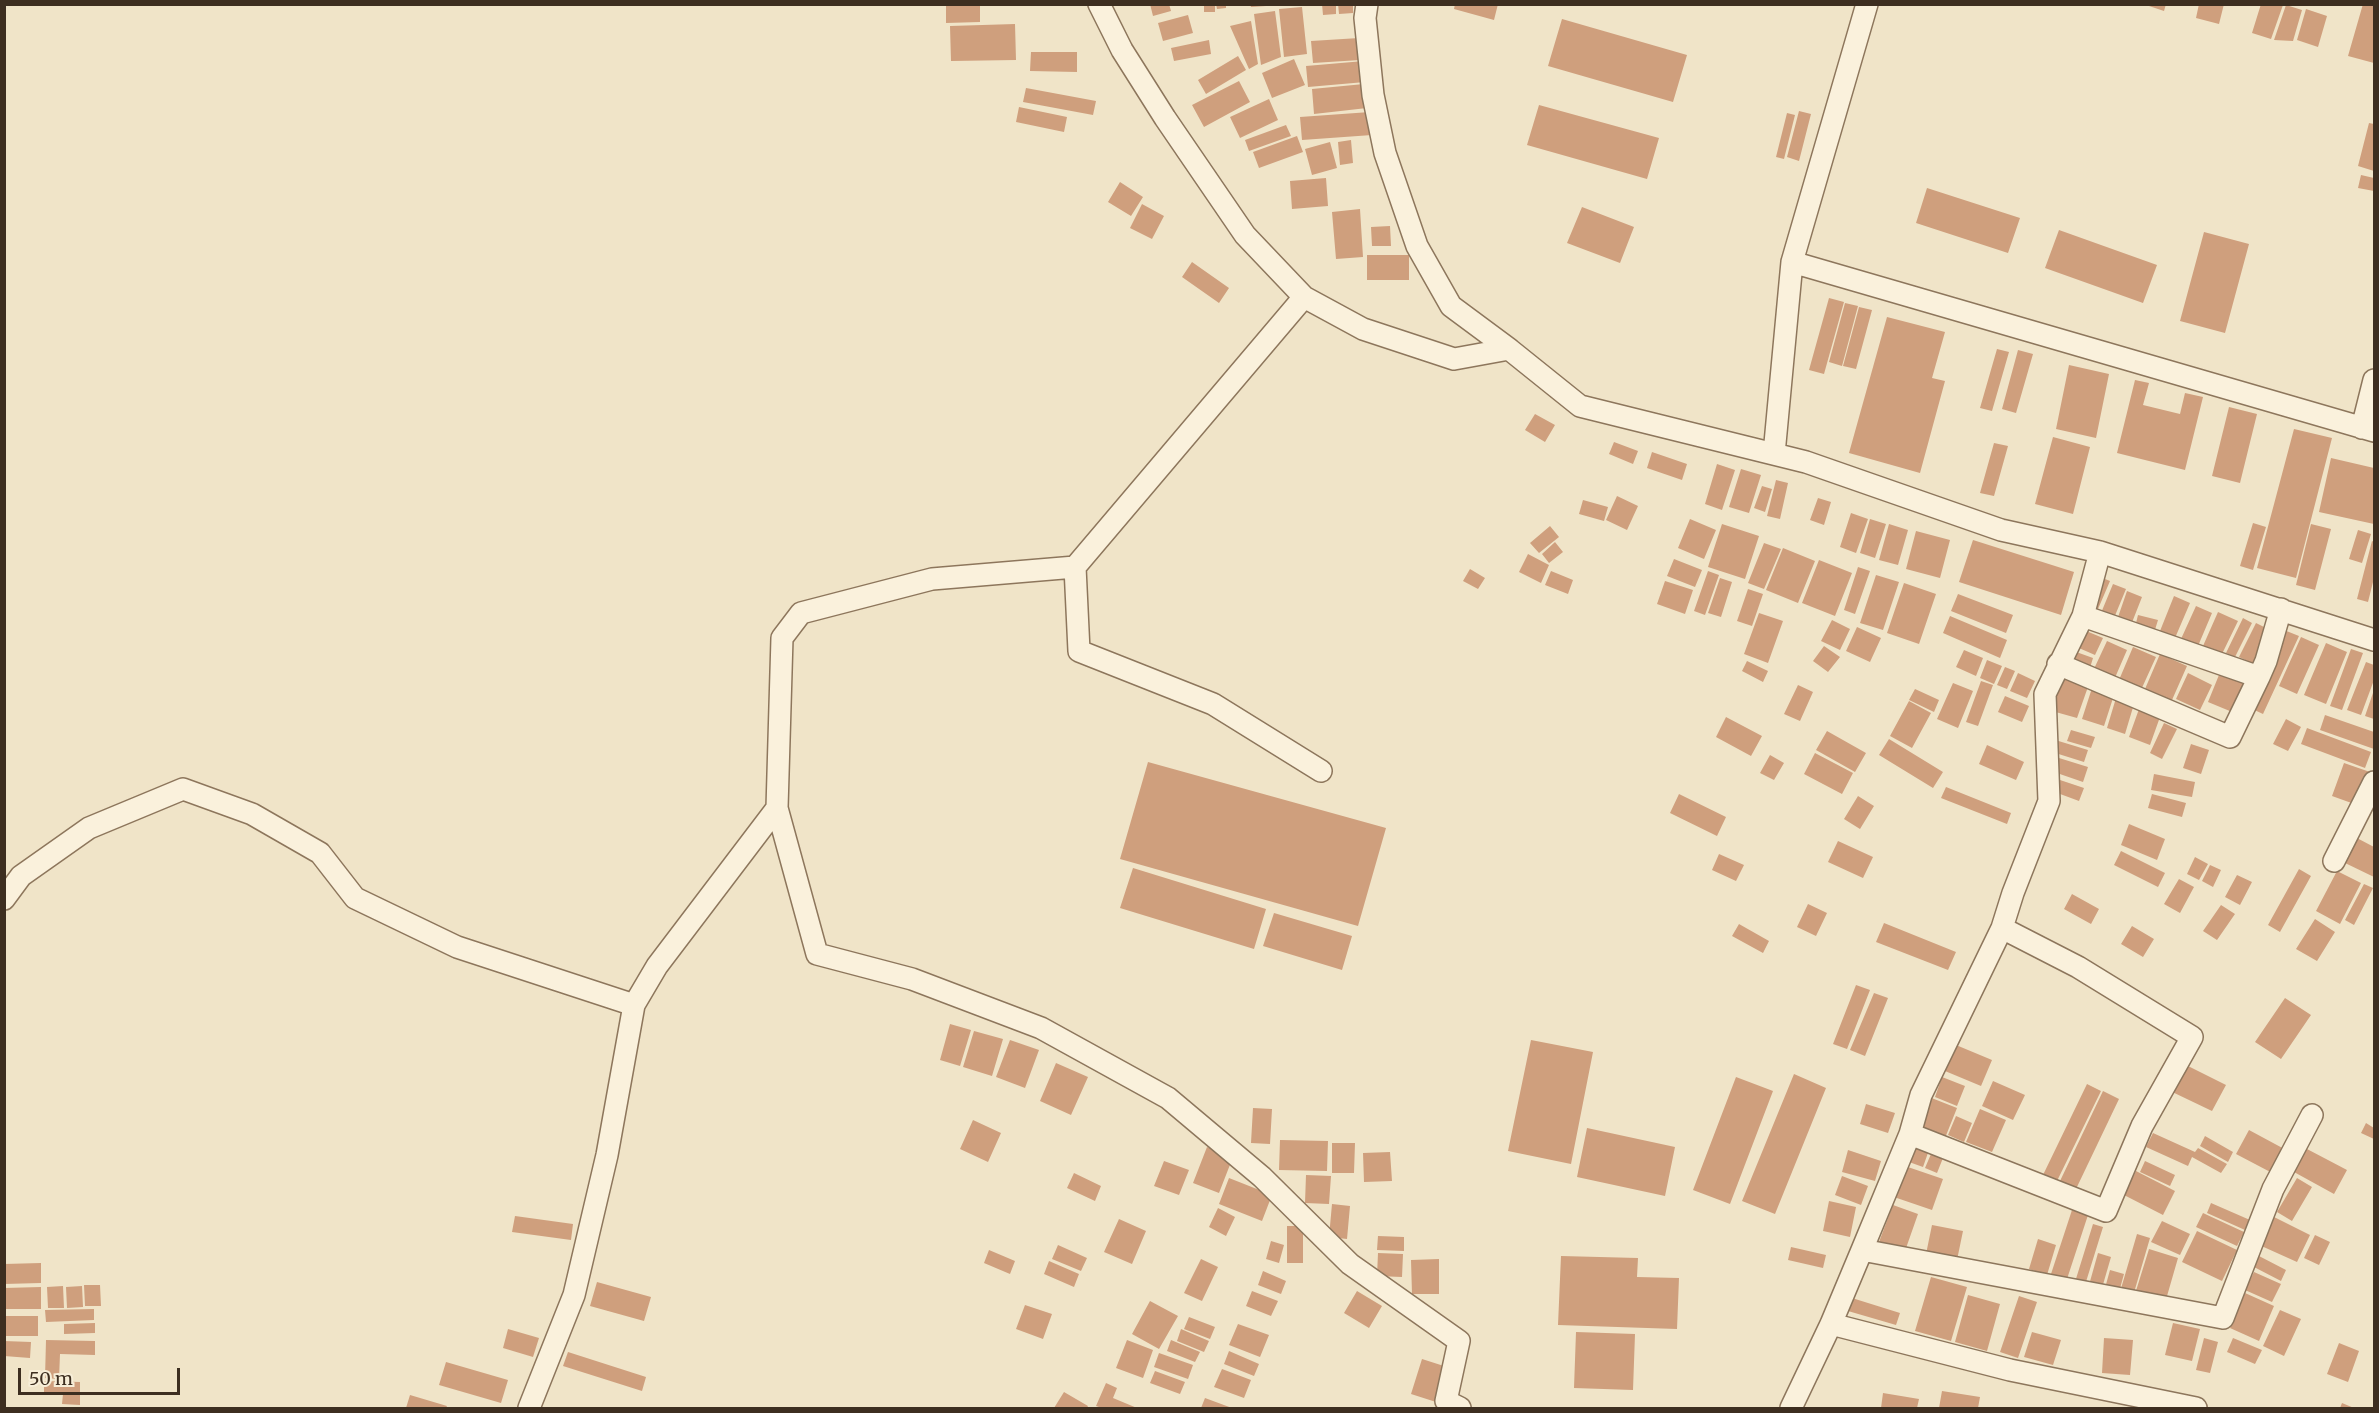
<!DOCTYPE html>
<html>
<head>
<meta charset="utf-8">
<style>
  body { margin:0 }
  #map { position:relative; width:2379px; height:1413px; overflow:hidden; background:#f0e4c8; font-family:Merriweather,serif }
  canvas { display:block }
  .frame { position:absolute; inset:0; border:6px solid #3d2e20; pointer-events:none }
  .scale { position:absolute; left:18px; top:1368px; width:162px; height:27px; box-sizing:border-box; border:3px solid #3d2e20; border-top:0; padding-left:8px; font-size:18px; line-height:21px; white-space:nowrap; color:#3d2e20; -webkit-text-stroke:4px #f7eed8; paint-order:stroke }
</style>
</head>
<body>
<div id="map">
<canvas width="2379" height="1413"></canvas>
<div class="frame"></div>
<div class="scale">50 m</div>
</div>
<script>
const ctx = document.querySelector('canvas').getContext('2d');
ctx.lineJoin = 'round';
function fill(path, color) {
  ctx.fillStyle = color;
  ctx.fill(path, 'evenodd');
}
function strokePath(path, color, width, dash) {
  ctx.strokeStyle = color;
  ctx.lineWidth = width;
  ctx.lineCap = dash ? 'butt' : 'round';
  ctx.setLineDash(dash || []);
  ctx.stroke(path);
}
const building = new Path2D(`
  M946,4h34v18l-34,1z
  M1150,4h19l2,7 -18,5z
  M1204,4h11v8h-11z
  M1216,4h10v4l-9,1z
  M1250,4h16v2l-15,1z
  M1322,4h14v10l-13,1z
  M1338,4h15v9l-14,1z
  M1455,4h43l-4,16 -40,-11z
  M2143,4h23l-2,7z
  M2199,4h25l-5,20 -23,-6z
  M2261,4l22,1 -12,34 -19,-6z
  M2363,4h11v59l-26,-7z
  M2286,5l16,5 -9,31 -19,-1z
  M1302,7l5,47 -23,3 -5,-48z
  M2306,9l21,7 -9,31 -21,-7z
  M1275,11l6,46 -20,8 -7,-51z
  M1188,15l5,18 -30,8 -5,-18z
  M1562,19l125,36 -14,47 -125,-36z
  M1251,21l7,43 -9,5 -19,-43z
  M1015,24l1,36 -65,1 -1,-35z
  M1359,38l1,22 -47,3 -2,-22z
  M1209,40l2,14 -37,7 -3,-13z
  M1031,52h46v20l-47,-1z
  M1238,56l8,14 -40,24 -8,-14z
  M1294,59l11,26 -33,13 -10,-25z
  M1364,61l1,21 -57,5 -2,-21z
  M1239,81l11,21 -46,25 -12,-22z
  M1364,84l3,24 -53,6 -2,-25z
  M1026,88l70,13 -3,14 -70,-13z
  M1269,99l9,21 -38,18 -10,-21z
  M1539,105l120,33 -12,41 -120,-34z
  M1019,107l48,10 -3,15 -48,-10z
  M1799,111l12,3 -12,47 -12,-4z
  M1370,112l2,23 -70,5 -2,-23z
  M1787,113l8,2 -11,44 -8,-2z
  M2369,123l5,1v47l-16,-5z
  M1286,125l5,11 -42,15 -4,-11z
  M1297,136l6,16 -44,16 -6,-16z
  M1351,140l2,23 -13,2 -2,-23z
  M1330,142l7,26 -25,7 -7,-26z
  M2361,175l13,3v13l-16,-3z
  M1326,178l2,28 -36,3 -2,-28z
  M1120,182l23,15 -12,19 -23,-14z
  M1927,188l93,30 -12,35 -92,-30z
  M1142,204l22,12 -12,23 -22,-11z
  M1582,207l52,20 -14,36 -53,-20z
  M1360,209l3,48 -27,2 -4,-47z
  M1390,226l1,20h-19l-1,-19z
  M2059,230l98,35 -14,38 -98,-35z
  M2204,232l45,12 -24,89 -45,-12z
  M1367,255h42v25h-42z
  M1192,262l37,26 -10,15 -37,-26z
  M1829,298l15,4 -20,72 -15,-4z
  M1845,303l13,3 -16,60 -13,-4z
  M1859,307l13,3 -16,59 -13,-3z
  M1887,317l58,15 -13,46 13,3 -25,92 -71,-20z
  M1997,349l12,3 -17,59 -12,-3z
  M2018,350l15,4 -17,59 -14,-4z
  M2069,365l40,9 -13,64 -40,-9z
  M2135,380l14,3 -6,22 37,9 5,-21 18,4 -18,73 -68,-17z
  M2229,407l28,7 -17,69 -28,-7z
  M1535,414l20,11 -10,17 -20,-12z
  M2294,429l38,9 -36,140 -39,-10z
  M2053,437l37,10 -17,67 -38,-10z
  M1614,442l24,9 -5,13 -24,-10z
  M1994,443l14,3 -14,50 -14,-3z
  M1652,452l35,12 -5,16 -35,-12z
  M2331,458l43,10v56l-55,-12z
  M1717,464l18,6 -13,40 -17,-6z
  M1741,469l20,6 -12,38 -20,-6z
  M1776,480l12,3 -8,36 -13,-3z
  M1762,486l10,3 -7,23 -11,-4z
  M1617,496l21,10 -11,24 -21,-10z
  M1818,498l13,4 -7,23 -14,-5z
  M1583,500l25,7 -4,14 -25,-7z
  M1851,513l17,6 -12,34 -16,-6z
  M1690,519l26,11 -12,29 -26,-11z
  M1870,519l16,5 -11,34 -15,-5z
  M2253,523l13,4 -13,43 -13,-4z
  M1722,524l37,12 -14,43 -37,-12z
  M1889,524l19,6 -10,35 -19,-5z
  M2311,524l20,5 -16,61 -19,-5z
  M1550,526l9,11 -20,16 -9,-10z
  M2358,530l13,4 -9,29 -13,-4z
  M1916,531l34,9 -10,38 -34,-9z
  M1973,540l101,32 -13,43 -102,-33z
  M2372,541l2,1v36l-6,24 -11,-3z
  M1555,542l8,10 -14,11 -7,-9z
  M1764,543l17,6 -17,40 -16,-6z
  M1783,548l32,13 -17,42 -32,-13z
  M1528,554l21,11 -8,18 -22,-11z
  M1674,559l28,11 -7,17 -28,-11z
  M1819,560l33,13 -17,43 -33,-13z
  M1858,567l12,4 -15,43 -11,-4z
  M1470,569l15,9 -7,11 -15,-8z
  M1551,571l22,9 -5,14 -23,-9z
  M1708,571l11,4 -14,40 -11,-4z
  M1876,575l23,7 -16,48 -23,-7z
  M2100,577l10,4 -15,35 -10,-5z
  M1720,578l12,4 -11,35 -13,-4z
  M1665,581l28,9 -8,24 -28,-10z
  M1904,583l32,11 -17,50 -32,-11z
  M2113,584l13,5 -12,29 -13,-5z
  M1748,589l15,5 -11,32 -15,-5z
  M2127,591l15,6 -11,28 -14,-5z
  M1958,594l55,21 -7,18 -55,-22z
  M2174,596l16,7 -15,35 -15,-7z
  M2196,606l16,7 -14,33 -17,-7z
  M2218,612l20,9 -16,33 -19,-8z
  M1759,613l24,8 -15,42 -24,-9z
  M2138,615l20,5 -4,13 -19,-6z
  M1950,616l57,24 -7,18 -57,-25z
  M2243,618l9,5 -17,34 -9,-4z
  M1832,620l18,9 -10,21 -19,-9z
  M2256,623l16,8 -16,34 -17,-8z
  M1857,627l24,11 -11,24 -24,-11z
  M2079,628l24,10 -8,17 -23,-10z
  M2284,630l15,6 -36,78 -15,-7z
  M2301,637l18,8 -22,49 -18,-8z
  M2107,641l20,9 -13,30 -21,-9z
  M2326,643l21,9 -21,52 -22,-9z
  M1824,646l16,11 -12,15 -15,-11z
  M2133,647l23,10 -15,33 -22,-10z
  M2068,649l25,9 -4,13 -26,-10z
  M2351,649l12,4 -21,57 -12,-4z
  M1964,650l19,8 -7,18 -20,-9z
  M2160,654l27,12 -15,34 -27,-11z
  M1987,660l15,6 -8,18 -14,-6z
  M1747,661l21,10 -5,11 -21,-11z
  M2366,662l8,3v15l-13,35 -14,-5z
  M2005,667l10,4 -8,18 -10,-4z
  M2221,670l30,13 -14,31 -29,-12z
  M2061,672l28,12 -12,34 -25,-7z
  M2018,673l17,8 -8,17 -17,-7z
  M2188,673l24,12 -12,25 -24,-11z
  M1981,681l12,4 -15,41 -12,-4z
  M1953,683l20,8 -15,37 -21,-9z
  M1798,685l15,7 -13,29 -16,-7z
  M2092,688l22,7 -10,31 -22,-7z
  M1915,689l24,11 -5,12 -25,-12z
  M2374,690v29l-9,-3z
  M2005,696l24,10 -7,16 -24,-10z
  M2116,698l18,6 -9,30 -18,-6z
  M1909,701l22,12 -19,35 -22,-12z
  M2139,709l21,8 -10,28 -21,-8z
  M2325,715l49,17v17l-54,-19z
  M1726,717l36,19 -11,20 -35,-19z
  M2286,719l15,8 -13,24 -15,-7z
  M2164,723l13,6 -15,30 -12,-6z
  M2307,728l64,24 -6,16 -64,-24z
  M2071,730l24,7 -4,11 -24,-7z
  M1827,731l39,22 -11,19 -39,-22z
  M1889,739l54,33 -10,16 -54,-33z
  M2052,739l36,11 -4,12 -35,-11z
  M2191,744l18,6 -8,24 -18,-6z
  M1987,745l37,17 -8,18 -37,-16z
  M1815,753l38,20 -11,21 -38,-20z
  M1770,755l14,8 -10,17 -14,-7z
  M2059,758l29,9 -5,15 -29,-10z
  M1148,762l238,66 -28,98 -238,-67z
  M2344,763l26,9 -13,33 -25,-9z
  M2154,774l41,8 -3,15 -41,-7z
  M2057,779l27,9 -5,13 -27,-10z
  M1946,787l65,26 -4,11 -66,-26z
  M1679,794l47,23 -9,19 -47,-23z
  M2152,794l34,9 -4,14 -34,-9z
  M1858,796l16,10 -14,23 -16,-10z
  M2129,824l36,15 -8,21 -36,-15z
  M2355,837l19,10v30l-31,-15z
  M1838,841l35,16 -10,21 -35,-16z
  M2121,851l44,22 -7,14 -44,-22z
  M1719,854l25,11 -8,16 -24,-11z
  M2195,857l13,7 -9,16 -12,-6z
  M2210,865l11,5 -8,17 -11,-6z
  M1133,868l133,41 -12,40 -134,-41z
  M2299,869l12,7 -31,56 -12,-7z
  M2337,871l24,12 -21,41 -24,-13z
  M2237,875l15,7 -12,23 -15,-8z
  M2179,879l15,8 -14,26 -16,-9z
  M2364,884l9,4 -19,37 -9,-5z
  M2072,894l27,15 -8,15 -27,-15z
  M1808,904l19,9 -11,23 -19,-9z
  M2221,905l14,9 -18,26 -14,-9z
  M1274,913l78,23 -10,34 -79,-24z
  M2315,919l20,13 -18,29 -21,-12z
  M1884,923l72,29 -8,18 -72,-28z
  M1739,924l30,17 -6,12 -31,-17z
  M2132,926l22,13 -11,18 -22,-13z
  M1856,985l14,5 -23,59 -14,-5z
  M1874,993l14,5 -23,58 -15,-6z
  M2285,998l26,17 -30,44 -26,-17z
  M950,1024l21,6 -11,36 -20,-6z
  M974,1031l29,8 -11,37 -29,-9z
  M1010,1040l29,10 -14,38 -29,-11z
  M1531,1040l62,12 -22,112 -63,-13z
  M1956,1045l36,15 -11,26 -36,-15z
  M2180,1062l46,23 -14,26 -46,-22z
  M1056,1063l32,14 -17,38 -31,-14z
  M1794,1074l32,14 -51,126 -33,-13z
  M1736,1077l37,14 -43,113 -37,-14z
  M1942,1077l23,9 -8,20 -22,-9z
  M1993,1081l32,14 -12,25 -31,-14z
  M2087,1084l14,7 -44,90 -14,-6z
  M2103,1091l16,8 -43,90 -16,-8z
  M1929,1097l28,11 -12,30 -28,-12z
  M1866,1104l29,9 -7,20 -28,-9z
  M1253,1108l19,1 -2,35 -19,-1z
  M1980,1109l26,11 -14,32 -26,-10z
  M1956,1116l16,7 -8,19 -16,-7z
  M973,1120l28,13 -13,29 -28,-13z
  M2366,1123l8,5v11l-13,-6z
  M1587,1128l88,19 -10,49 -88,-19z
  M2249,1130l39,21 -12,24 -40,-21z
  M2153,1133l42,19 3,-4 29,16 -6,9 -29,-16 -4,9 -42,-19z
  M2205,1136l28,16 -5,10 -28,-16z
  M1280,1140l48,1 -1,30 -48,-1z
  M1332,1143h23l-1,30h-22z
  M1915,1145l14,5 -6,17 -14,-5z
  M1207,1147l26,10 -14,36 -26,-10z
  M2307,1149l40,21 -13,24 -40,-22z
  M1848,1150l33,11 -6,20 -33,-9z
  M1390,1152l2,29 -28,1 -1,-29z
  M1931,1154l12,4 -6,15 -12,-5z
  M1164,1161l25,9 -10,25 -25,-9z
  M2145,1161l30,14 -5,11 -30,-14z
  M1902,1165l41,14 -11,31 -41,-14z
  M2136,1171l39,20 -12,24 -39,-20z
  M1074,1173l27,13 -6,15 -28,-13z
  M1306,1175l25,1 -2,28 -24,-1z
  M1842,1176l26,10 -7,19 -26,-10z
  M1229,1178l43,17 -10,26 -43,-17z
  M2297,1178l15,9 -20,34 -15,-9z
  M1829,1201l27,6 -6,30 -27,-6z
  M2211,1203l39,17 -5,10 -38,-17z
  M1332,1204l18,2 -3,33 -18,-2z
  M1893,1205l25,9 -13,37 -26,-9z
  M1218,1208l17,9 -9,19 -17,-9z
  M2072,1210l16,5 -21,64 -16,-5z
  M2203,1213l41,19 -7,14 -41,-19z
  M2270,1215l40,20 -13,27 -40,-18z
  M515,1216l58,8 -2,16 -59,-8z
  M1119,1219l27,12 -14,33 -28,-12z
  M2162,1221l28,13 -10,21 -29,-13z
  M2093,1224l10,3 -18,58 -10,-3z
  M1932,1225l31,6 -6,29 -31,-6z
  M1287,1226h16v37h-16z
  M2197,1231l40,19 -15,31 -40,-19z
  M2137,1234l13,4 -17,58 -13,-4z
  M2315,1235l15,7 -11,23 -15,-7z
  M1378,1236l26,1v14l-27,-1z
  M2038,1239l18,6 -9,30 -18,-6z
  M1271,1241l13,4 -5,18 -13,-4z
  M1058,1245l29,13 -6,13 -29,-12z
  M1791,1247l35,8 -3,13 -35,-8z
  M2149,1249l29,9 -13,45 -30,-9z
  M989,1250l26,11 -5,13 -26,-11z
  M1378,1253l25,1 -1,23 -25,-1z
  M2098,1253l13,4 -9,31 -13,-3z
  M1561,1256l77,2 -1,19 42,1 -2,51 -119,-4z
  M2259,1256l27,14 -5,11 -27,-14z
  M1201,1259l17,8 -16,34 -18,-8z
  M1439,1259v35h-27l-1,-34z
  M1049,1261l30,13 -5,13 -30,-13z
  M41,1263v20l-37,1v-20z
  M2110,1270l14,4 -5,18 -14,-4z
  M1263,1271l23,10 -5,13 -23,-9z
  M2254,1272l27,12 -9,18 -27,-12z
  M1931,1277l36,10 -16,54 -36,-10z
  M597,1282l54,15 -7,24 -54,-15z
  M84,1285h16l1,21h-16z
  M63,1286l1,22h-16l-1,-21z
  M82,1286l1,21 -16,1 -1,-21z
  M41,1287v22h-37v-21z
  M1252,1291l26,10 -7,15 -25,-10z
  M1357,1291l25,15 -13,22 -25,-15z
  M2245,1293l29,13 -15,35 -29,-13z
  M1968,1295l32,9 -13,47 -32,-9z
  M2019,1296l18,6 -19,56 -18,-6z
  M1852,1298l48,15 -4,12 -48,-14z
  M1150,1301l28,15 -19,33 -27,-15z
  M1025,1305l27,9 -9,25 -27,-10z
  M94,1309v11l-48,2 -1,-12z
  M2280,1310l21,9 -17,37 -21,-10z
  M4,1316h34v20h-34z
  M1189,1317l26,10 -5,12 -26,-10z
  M95,1323v10l-31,1v-10z
  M2173,1323l27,6 -8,32 -27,-6z
  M1238,1324l31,11 -9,22 -31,-12z
  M508,1329l31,9 -6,19 -30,-9z
  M1181,1329l28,12 -5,11 -27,-11z
  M1576,1332l59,2 -2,56 -59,-2z
  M2032,1332l29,8 -8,25 -29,-8z
  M2104,1338l29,2 -3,35 -28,-2z
  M2204,1338l14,4 -8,31 -14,-3z
  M2233,1338l29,12 -7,14 -28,-12z
  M46,1340l49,1v14l-35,-1 -1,25 -14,-1z
  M1127,1340l26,10 -10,28 -27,-10z
  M1171,1340l29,12 -5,10 -28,-11z
  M4,1341l27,1 -1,16 -26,-2z
  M2339,1343l20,8 -11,31 -21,-8z
  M1229,1351l30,13 -5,12 -30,-12z
  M568,1352l78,25 -4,14 -79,-25z
  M1159,1353l34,12 -5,14 -34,-12z
  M1422,1359l25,8 -11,35 -25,-8z
  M446,1362l62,18 -7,23 -62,-18z
  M1222,1369l29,11 -7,18 -30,-11z
  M1155,1371l30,11 -5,12 -30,-11z
  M44,1381l36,1v23l-18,-1 1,-10 -19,-1z
  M1106,1383l11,5 -4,10 24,10h-35l-6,-2z
  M1942,1391l38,6 -2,11h-39z
  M1064,1392l24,14 -1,2h-33z
  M1883,1393l36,6 -2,9h-36z
  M410,1395l37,11 -1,2h-40z
  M1205,1398l27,10h-31z
  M2342,1403l12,5h-14z`);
const minor = new Path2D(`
  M1099,4l23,46 43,68 80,117 59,62 59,32 91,30 55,-10 71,57 226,56 195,68 99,22 274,88
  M1367,4l-2,14 8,77 12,58 32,93 34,60 58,43
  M1792,262l75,-258
  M2362,428l12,-48
  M1774,454l18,-192 582,169
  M1075,567l4,84 134,53 108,67
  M2083,616l176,61 7,-16 15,-52
  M2058,664l172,73 29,-60
  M777,808l40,146 95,25 129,49 127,70 94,79 88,87 109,77 -13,60 14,7
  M2334,861l40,-79
  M4,899l17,-23 68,-48 94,-39 69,25 68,39 35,45 102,49 177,58
  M1910,1134l196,77 36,-85 50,-89 -114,-70 -76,-39
  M1862,1250l361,68 50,-129 39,-74
  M1831,1324l179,46 186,38
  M529,1408l45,-113 33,-140 27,-150 23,-39 120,-158 5,-170 19,-25 131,-34 143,-12 229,-270
  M1791,1408l40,-84 31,-74 48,-116 11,-39 81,-167 11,-35 36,-92 -4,-107 38,-78 17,-64`);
fill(building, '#cf9f7d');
strokePath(minor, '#8d765c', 24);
strokePath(minor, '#faf1dc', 21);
</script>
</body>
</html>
